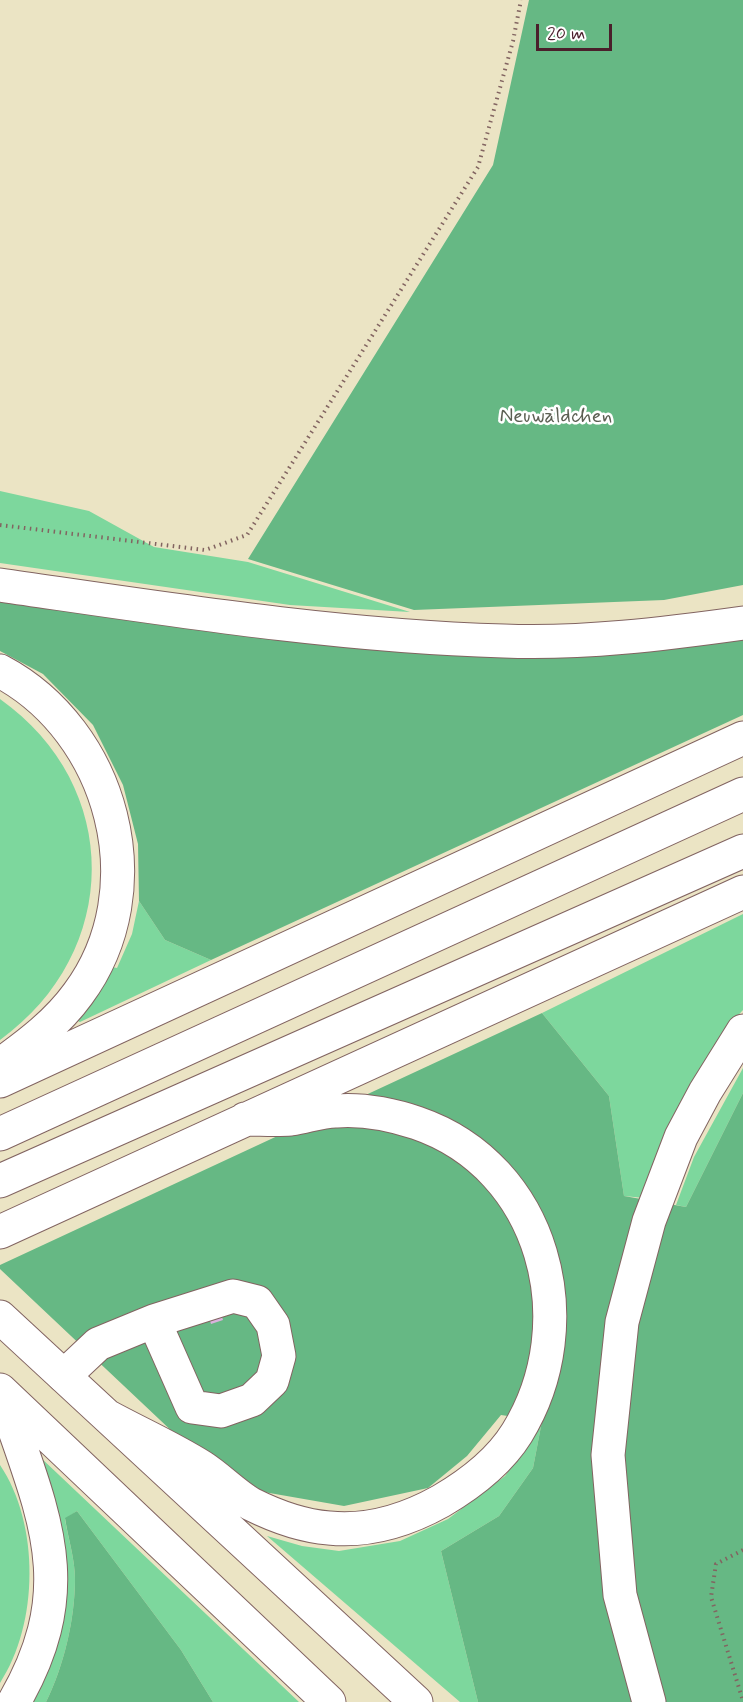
<!DOCTYPE html>
<html>
<head>
<meta charset="utf-8">
<style>
  body { margin:0 }
  #map { position:relative; width:743px; height:1702px; overflow:hidden; background:#ebe4c4; font-family:Mynerve,sans-serif }
  canvas { display:block }
  .scale { position:absolute; left:536px; top:24px; width:76px; height:27px; box-sizing:border-box; border:3px solid #4a1f2b; border-top:0; padding-left:8px; font-size:18px; line-height:21px; white-space:nowrap; color:#4a1f2b; -webkit-text-stroke:4px #fff; paint-order:stroke }
</style>
</head>
<body>
<div id="map">
<canvas width="743" height="1702"></canvas>
<div class="scale">20 m</div>
</div>
<script>
const ctx = document.querySelector('canvas').getContext('2d');
ctx.lineJoin = 'round';
function fill(path, color) {
  ctx.fillStyle = color;
  ctx.fill(path, 'evenodd');
}
function strokePath(path, color, width, dash) {
  ctx.strokeStyle = color;
  ctx.lineWidth = width;
  ctx.lineCap = dash ? 'butt' : 'round';
  ctx.setLineDash(dash || []);
  ctx.stroke(path);
}
function label(font, color, halo, rows, align = 'center') {
  ctx.font = font + ' Mynerve,sans-serif';
  ctx.lineWidth = 5;
  ctx.setLineDash([]);
  ctx.textBaseline = 'middle';
  ctx.strokeStyle = halo;
  ctx.fillStyle = color;
  for (const [text, x, y, turn = 0] of rows) {
    ctx.save();
    ctx.translate(x, y);
    ctx.rotate((+turn || 0) * Math.PI / 180);
    ctx.textAlign = isNaN(turn) ? turn : align;
    if (halo) ctx.strokeText(text, 0, 0);
    ctx.fillText(text, 0, 0);
    ctx.restore();
  }
}
const green = new Path2D(`
  M0,491l89,20 65,36 94,15 162,50 -120,-7 -290,-42z
  M0,699c123,87 122,253 0,341z
  M139,901l26,39 46,20 -131,62 -4,-2 36,-53 5,1 15,-34z
  M743,914v96l-12,13 -87,175 -20,-2 -15,-100 -67,-83z
  M743,1068v25l-57,114 -10,-2 18,-48z
  M542,1421l-9,47 -34,48 -58,35 37,151h-18l-193,-166 35,10 37,5 61,-10 48,-22 57,-43z
  M40,1457l259,245h-86l-32,-52 -104,-139 -12,8c3,19 10,40 10,60 0,40 -11,87 -29,123h-20l5,-9z
  M0,1465c40,59 39,159 0,218z`);
const forest = new Path2D(`
  M529,0h214v585l-79,15 -250,10 -166,-51 245,-394z
  M0,597l195,29 548,10v79l-532,245 -46,-20 -26,-39 -1,-57 -15,-59 -30,-60 -50,-51 -43,-23z
  M542,1013l67,83 15,100 62,11 57,-114v609h-265l-37,-151 58,-35 34,-48 9,-47 -41,-6 -34,41 -39,32 -84,18 -86,-15 -81,-55 -177,-167v-4z
  M77,1511l104,139 32,52h-167c18,-36 29,-83 29,-123 0,-20 -7,-41 -10,-61z`);
const building = new Path2D(`
  M220,1310l3,10 -12,4 -3,-10z`);
const path = new Path2D(`
  M0,525l205,25 42,-15 231,-368 35,-126 8,-41
  M743,1550l-27,14 -5,33 32,104`);
const minor = new Path2D(`
  M64,1376l34,-32 56,-23 79,-25 24,6 16,23 6,31 -7,25 -20,19 -31,11 -29,-4 -38,-86`);
const highway = new Path2D(`
  M0,585c167,24 335,51 504,56 79,3 160,-7 239,-18
  M0,671c113,60 156,218 78,323 -21,29 -49,50 -78,71
  M0,1081l743,-343
  M0,1134l743,-340
  M0,1181l743,-330
  M0,1232l743,-340
  M0,1317l416,385
  M0,1390l329,312
  M3,1396c39,117 79,189 11,306
  M107,1416c31,17 65,32 95,51 17,11 32,27 49,37 24,12 52,22 78,24 40,4 78,-8 112,-27 29,-17 58,-39 76,-68 68,-110 28,-266 -100,-310 -24,-8 -55,-14 -81,-12 -15,0 -30,6 -45,8 -15,1 -31,0 -46,0
  M649,1702l-29,-107 -12,-140 14,-133 27,-101 32,-84 24,-45 38,-61`);
const parkNames = [
  ["Neuwäldchen",556,418]
];
fill(green, '#7dd79d');
fill(forest, '#66b884');
fill(building, '#dbb2de');
strokePath(minor, '#826461', 35);
strokePath(highway, '#826461', 35);
strokePath(path, '#826461', 4, [1.5, 4.5]);
strokePath(minor, '#fff', 33);
strokePath(highway, '#fff', 33);
label('21px', '#5c5f53', '#fff', parkNames);
</script>
</body>
</html>
